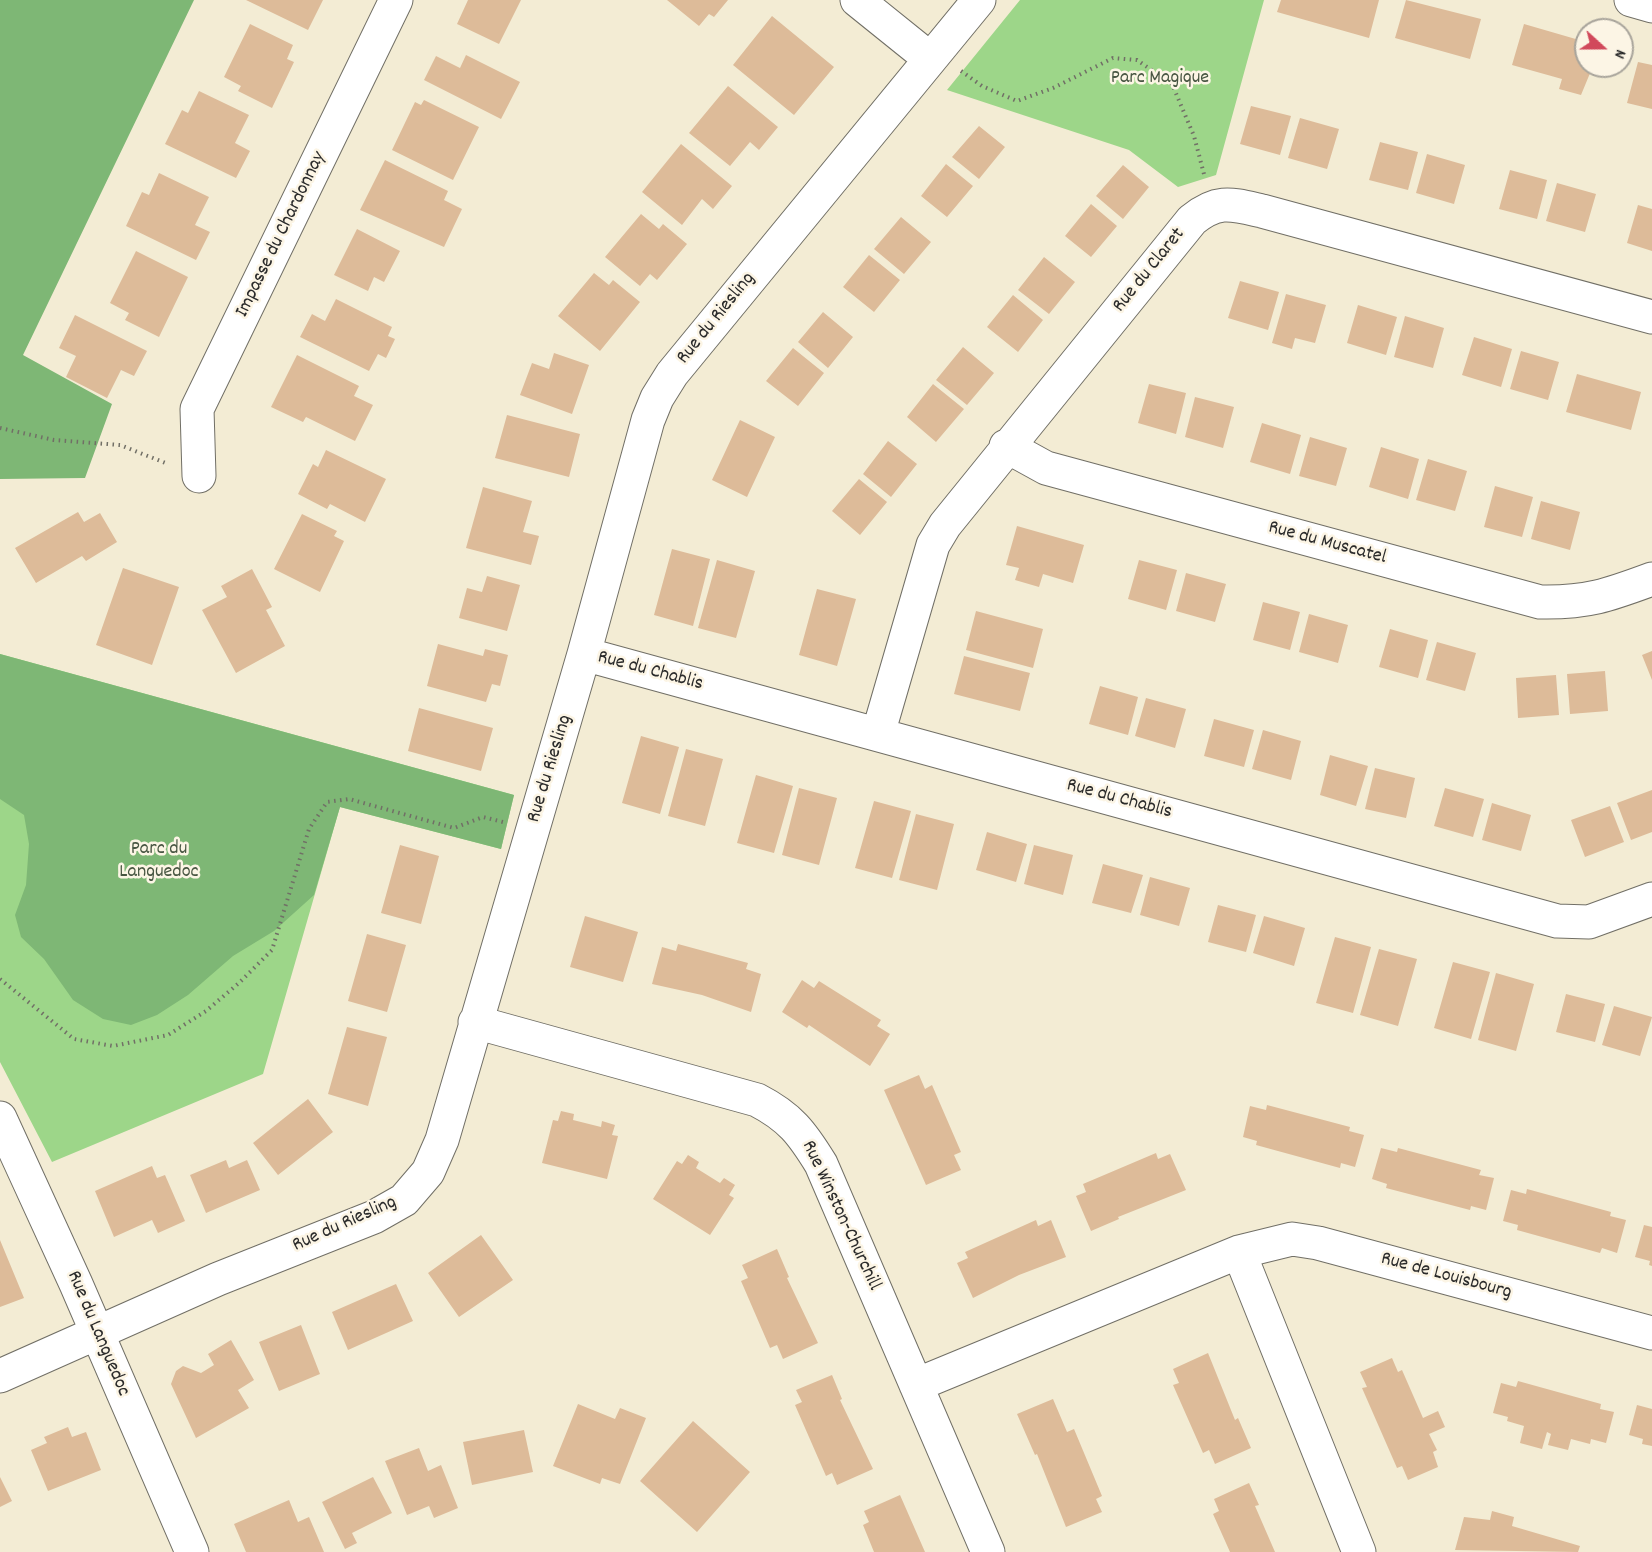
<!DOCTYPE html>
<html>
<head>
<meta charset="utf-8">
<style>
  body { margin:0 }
  #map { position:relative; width:1652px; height:1552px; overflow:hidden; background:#f3ecd4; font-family:Dekko,sans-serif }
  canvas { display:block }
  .north { position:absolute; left:1574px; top:18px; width:60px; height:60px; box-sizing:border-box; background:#fcf5e5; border:2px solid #a8a49b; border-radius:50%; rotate:111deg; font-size:16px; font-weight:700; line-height:24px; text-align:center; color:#2b2b2b }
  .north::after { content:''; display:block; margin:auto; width:21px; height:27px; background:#d1495b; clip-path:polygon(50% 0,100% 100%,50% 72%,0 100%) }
</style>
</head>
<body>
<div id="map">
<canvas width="1652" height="1552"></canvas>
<div class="north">N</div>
</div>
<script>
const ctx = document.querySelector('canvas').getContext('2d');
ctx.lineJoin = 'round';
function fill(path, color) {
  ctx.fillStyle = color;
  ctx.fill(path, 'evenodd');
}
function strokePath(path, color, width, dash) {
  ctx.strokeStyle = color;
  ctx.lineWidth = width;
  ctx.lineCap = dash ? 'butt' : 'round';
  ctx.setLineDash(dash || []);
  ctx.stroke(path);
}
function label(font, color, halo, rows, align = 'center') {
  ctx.font = font + ' Dekko,sans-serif';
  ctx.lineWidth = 5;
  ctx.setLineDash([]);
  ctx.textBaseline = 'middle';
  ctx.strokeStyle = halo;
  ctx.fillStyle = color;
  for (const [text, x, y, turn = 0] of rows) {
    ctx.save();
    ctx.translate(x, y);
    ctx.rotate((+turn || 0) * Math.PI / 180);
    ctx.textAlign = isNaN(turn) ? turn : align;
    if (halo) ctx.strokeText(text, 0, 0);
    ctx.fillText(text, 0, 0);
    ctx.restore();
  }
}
const green = new Path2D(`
  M1020,0h244l-48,175 -38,12 -49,-37 -182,-60z
  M0,654l514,141 -13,54 -161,-42 -77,267 -211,88 -52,-100z`);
const forest = new Path2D(`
  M0,0h194l-171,355 89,49 -27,74 -85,1z
  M0,654l514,141 -13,54 -161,-42 -26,88 -40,36 -41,25 -45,39 -31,20 -26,10 -28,-6 -30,-19 -29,-41 -23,-22 -6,-22 11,-30 3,-41 -5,-29 -24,-16z`);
const building = new Path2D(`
  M246,0h77l-15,30z
  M468,0h53l-22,44 -42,-20z
  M667,0h61l-14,17 -5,-3 -10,12z
  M1281,0h98l-10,38 -92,-26z
  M1406,0l75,19 -11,40 -75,-21z
  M772,16l62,51 -40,48 -61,-50z
  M250,24l43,21 -6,14 7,3 -22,46 -34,-17 3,-5 -17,-9z
  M1524,24l62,18v24h7l-12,29 -22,-6 3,-10 -50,-14z
  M466,55l54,27 -19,37 -77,-39 12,-24 24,12z
  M1638,62l14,3v44l-25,-6z
  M728,86l50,41 -19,23 -9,-8 -20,24 -41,-33z
  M199,91l50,24 -14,28 15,8 -14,27 -71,-34 17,-34 6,3z
  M424,100l55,27 -26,53 -61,-30 23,-48 6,3z
  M1251,106l40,10 -11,39 -40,-11z
  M1300,118l39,11 -12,40 -39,-11z
  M979,126l26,21 -26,32 -27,-22z
  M1380,142l38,10 -10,38 -39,-10z
  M681,144l51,42 -19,23 -11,-10 -20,26 -40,-33z
  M1427,154l38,11 -11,39 -38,-11z
  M385,160l63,31 -4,9 18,9 -18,38 -84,-37z
  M946,164l27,22 -26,31 -26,-21z
  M1123,165l26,22 -26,32 -27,-23z
  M1510,170l37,10 -10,39 -38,-10z
  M159,173l50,24 -14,28 15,7 -14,28 -70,-34 16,-34 7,3z
  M1557,183l39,11 -11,38 -39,-11z
  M1091,204l26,22 -26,31 -26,-21z
  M1638,205l14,4v42l-25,-8z
  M641,214l18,15 4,-5 24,20 -30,36 -7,-6 -10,12 -35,-29z
  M901,217l30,25 -27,32 -30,-25z
  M357,229l43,22 -16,31 -10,-5 -6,14 -34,-16z
  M136,251l52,26 -29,60 -34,-17 4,-7 -19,-10z
  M869,255l31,25 -26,32 -31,-25z
  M1044,257l31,25 -26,32 -31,-24z
  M594,273l15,12 4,-5 27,22 -40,49 -42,-35z
  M1240,281l39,11 -11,38 -40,-12z
  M1286,294l40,11 -11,38 -20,-5 -3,11 -20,-6z
  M1013,295l30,25 -25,32 -31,-25z
  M336,299l56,28 -4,9 7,3 -9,19 -8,-4 -9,17 -69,-34 12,-23 13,7z
  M1358,305l39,12 -11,38 -39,-12z
  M823,312l30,25 -25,31 -30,-26z
  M75,315l72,36 -13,25 -13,-6 -14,28 -41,-21 10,-21 -17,-8z
  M1405,316l39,12 -11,40 -39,-11z
  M1474,337l38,12 -11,38 -39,-12z
  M963,347l31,26 -27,32 -31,-25z
  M793,348l31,25 -26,33 -32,-25z
  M1521,351l38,11 -11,38 -38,-11z
  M554,353l35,12 -17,49 -52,-19 12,-32 17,6z
  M297,355l62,31 -5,10 19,9 -18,36 -49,-24 -3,5 -32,-15z
  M1577,374l64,18 -10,38 -65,-18z
  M933,384l31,25 -28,33 -29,-25z
  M1149,384l37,9 -10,41 -38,-11z
  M1195,397l39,10 -11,41 -38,-11z
  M507,415l73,19 -11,43 -74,-19z
  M740,420l35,17 -28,60 -35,-17z
  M1262,423l39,12 -11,39 -40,-12z
  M1310,437l37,11 -11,38 -37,-10z
  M888,441l29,23 -26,33 -28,-23z
  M1381,447l38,12 -11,40 -39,-12z
  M326,450l60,29 -21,43 -35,-18 -3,5 -29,-15 15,-30 5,3z
  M1428,459l39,12 -12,40 -39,-11z
  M859,479l28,23 -27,33 -28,-24z
  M1495,486l38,11 -11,40 -38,-10z
  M483,487l49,14 -9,31 16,4 -8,29 -65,-17z
  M1541,501l39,11 -10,38 -39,-11z
  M78,512l6,10 16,-9 17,29 -31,19 -4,-5 -46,27 -21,-35z
  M302,514l35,17 -3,5 10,5 -24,51 -46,-23z
  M1017,526l67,19 -11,38 -30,-9 -4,13 -24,-7 4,-12 -13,-3z
  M672,549l38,10 -17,67 -39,-11z
  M717,560l38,11 -19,67 -38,-10z
  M1139,560l38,10 -11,40 -38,-11z
  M123,568l56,19 -27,78 -56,-20z
  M252,569l20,38 -6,3 19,36 -49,27 -34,-63 25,-13 -6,-11z
  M1186,573l40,11 -11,38 -39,-11z
  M487,576l33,9 -13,46 -48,-13 8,-30 15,4z
  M817,589l39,10 -19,67 -38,-11z
  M1263,602l37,10 -10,38 -37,-10z
  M976,611l67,18 -10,39 -67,-18z
  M1309,614l39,11 -10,38 -39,-11z
  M1390,629l38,11 -10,38 -39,-11z
  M1437,642l39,11 -11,38 -39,-11z
  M438,644l45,12 2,-7 23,6 -8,31 -8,-2 -6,18 -59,-16z
  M1652,651v29l-10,-25z
  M964,656l66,17 -10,38 -66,-17z
  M1605,671l3,40 -38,3 -3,-40z
  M1556,675l3,40 -41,3 -2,-40z
  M1100,686l38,11 -10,38 -39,-11z
  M1146,698l40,11 -11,39 -40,-12z
  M419,708l74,20 -12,43 -73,-20z
  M1214,719l40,11 -10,37 -40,-11z
  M1263,730l38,11 -10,39 -39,-11z
  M641,736l38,11 -19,67 -38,-11z
  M686,749l37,10 -18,67 -37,-10z
  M1330,755l38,11 -12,40 -36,-11z
  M1375,768l40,10 -9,40 -41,-9z
  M756,775l37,11 -19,67 -37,-10z
  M799,788l38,10 -18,67 -37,-10z
  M1445,788l39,11 -11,38 -39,-11z
  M1652,790v42l-21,8 -14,-37z
  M874,801l37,10 -19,67 -37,-10z
  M1492,803l39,12 -10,36 -39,-11z
  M1610,806l14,36 -39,15 -14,-37z
  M916,814l38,10 -17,66 -38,-10z
  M987,832l40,12 -11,38 -40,-12z
  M400,845l39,11 -18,68 -40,-11z
  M1034,845l39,10 -10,40 -39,-11z
  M1103,864l40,11 -12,38 -39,-10z
  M1150,877l40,11 -11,38 -39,-11z
  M1218,905l38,10 -10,37 -38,-10z
  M585,916l53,16 -15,50 -53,-15z
  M1264,916l41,12 -11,38 -41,-13z
  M367,934l39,11 -19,67 -39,-11z
  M1335,937l36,10 -18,66 -37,-10z
  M678,944l70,19 -2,6 15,5 -10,38 -49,-17 -50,-11 10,-37 14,4z
  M1379,949l38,10 -19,67 -38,-11z
  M1453,962l37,10 -19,67 -37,-11z
  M1496,973l38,11 -18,67 -38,-11z
  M802,980l12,8 5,-7 62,39 -4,6 13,8 -20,32 -61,-41 -2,3 -25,-16z
  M1566,994l39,10 -10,38 -39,-10z
  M1614,1006l38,11 -12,39 -38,-11z
  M347,1027l40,10 -19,69 -40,-12z
  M919,1075l6,14 7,-4 29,67 -7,3 7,15 -35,15 -42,-95z
  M308,1099l25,33 -55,43 -25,-32z
  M1267,1105l83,22 -1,4 15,4 -9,32 -14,-4 -1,5 -84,-23 1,-4 -14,-4 7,-31 16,4z
  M561,1111l13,3 -1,6 28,7 1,-6 13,4 -3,10 6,1 -11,43 -65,-16 11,-43 5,1z
  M1381,1148l16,4 1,-4 83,22 -2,5 15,3 -8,32 -15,-4 -1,4 -84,-22 1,-4 -15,-5z
  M1156,1153l2,6 12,-5 16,36 -68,27 1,2 -28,12 -15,-35 10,-4 -3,-8z
  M688,1155l11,7 -3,6 24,15 4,-5 11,7 -6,10 5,3 -24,37 -57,-36 24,-38 5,3z
  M226,1160l3,8 18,-8 13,30 -54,23 -16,-38z
  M152,1166l5,12 8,-3 20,46 -27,12 -6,-13 -38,17 -19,-46z
  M1527,1189l84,23 -1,4 16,4 -9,33 -15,-5 -2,5 -83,-23 1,-5 -15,-4 8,-31 15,4z
  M1036,1220l2,6 13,-6 15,37 -47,18 -46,23 -16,-35 11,-5 -3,-6z
  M1644,1225l8,2v39l-3,-1 1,-4 -15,-4z
  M481,1235l32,45 -54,37 -31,-44z
  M0,1240l24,58 -24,9z
  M777,1249l12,28 -2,1 31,65 -35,16 -6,-14 -7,3 -29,-67 7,-3 -6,-13z
  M396,1284l17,37 -65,29 -16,-38z
  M301,1325l19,49 -41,17 -20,-49z
  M231,1340l23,40 -16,10 11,18 -53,30 -25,-54 5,-13 7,-5 18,7 13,-8 -6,-11z
  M1208,1353l27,67 3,-2 13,30 -36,16 -6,-14 -6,3 -30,-68 6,-2 -6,-14z
  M1392,1358l6,14 4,-2 21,48 15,-7 7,16 -16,7 8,16 -4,2 5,15 -30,13 -6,-14 -5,2 -35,-80 5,-1 -7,-15z
  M832,1375l10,24 -2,1 33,69 -36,16 -5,-12 -6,3 -31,-71 7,-3 -6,-12z
  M1518,1381l83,23 -1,5 14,3 -8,31 -15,-4 -1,5 -19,-5 -3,11 -20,-5 3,-11 -4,-2 -5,17 -22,-6 4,-17 -17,-5 1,-4 -15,-4 8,-30 15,4z
  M1053,1399l14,33 7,-3 28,67 -6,3 6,13 -36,15 -29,-73 -2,1 -18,-41z
  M578,1404l37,15 5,-11 26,10 -26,66 -18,-6 -2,6 -47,-18z
  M1637,1405l15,4v37l-10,-2 1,-5 -14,-4z
  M693,1421l57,51 -53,60 -57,-51z
  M68,1427l4,10 14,-5 15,38 -53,21 -17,-41 16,-7 -3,-6z
  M524,1430l9,42 -61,13 -9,-43z
  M419,1448l9,23 13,-6 17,43 -24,10 -5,-12 -22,9 -22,-54z
  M0,1477l12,24 -12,6z
  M373,1477l19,36 -40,20 5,10 -12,6 -23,-47z
  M1249,1483l10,22 -4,1 20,46h-45l-17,-38 6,-3 -5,-12z
  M900,1495l25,57h-51l-11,-27 6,-3 -5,-11z
  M289,1500l9,22 11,-5 15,35h-78l-12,-28z
  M1492,1511l22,6 -2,9 68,20 -2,6 -123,-2 9,-33 26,3z`);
const path = new Path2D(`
  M961,71l21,15 35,15 36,-13 60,-30 24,2 35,24 22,52 11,42
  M0,428l54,12 66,5 48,19
  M0,979l74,60 39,7 55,-11 38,-24 33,-28 33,-33 37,-121 18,-27 22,-3 105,29 29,-11 20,5`);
const minor = new Path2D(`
  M857,0l72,58
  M1631,0l21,6
  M1006,446l40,22 494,134c47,1 69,-7 112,-23
  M199,476l-2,-67 199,-409
  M584,654l973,267 32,1 63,-23
  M878,734l55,-189 12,-20 247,-305c26,-21 39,-16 70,-9l390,106
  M475,1022l282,78c33,17 45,33 64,64l167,388
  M0,1118l76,166 116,268
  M1239,1252l120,300
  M0,1376l218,-97 156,-62 30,-17 24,-28 14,-32 142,-486 64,-234 9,-22 15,-24 307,-374
  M916,1385l323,-133 53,-13 26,4 334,90`);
const parkNames = [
  ["Parc Magique",1160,79],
  ["Parc du",159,850],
  ["Languedoc",159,873]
];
const streetNames = [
  ["Impasse du Chardonnay",282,235,-64],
  ["Rue du Claret",1150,271,-51],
  ["Rue du Riesling",717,319,-51],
  ["Rue du Muscatel",1327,544,15],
  ["Rue du Chablis",650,672,15],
  ["Rue du Riesling",551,769,-73],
  ["Rue du Chablis",1119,800,15],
  ["Rue Winston-Churchill",840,1216,65],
  ["Rue du Riesling",345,1225,-24],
  ["Rue de Louisbourg",1446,1277,15],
  ["Rue du Languedoc",97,1334,67]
];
fill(green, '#9dd689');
fill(forest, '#7eb775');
fill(building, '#db9');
strokePath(minor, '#716f66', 35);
strokePath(path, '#716f66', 4, [1.5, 4.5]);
strokePath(minor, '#fff', 33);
label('20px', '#485642', '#fcf5e5', parkNames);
label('20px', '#2b2b2b', '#fcf5e5', streetNames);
</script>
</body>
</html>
